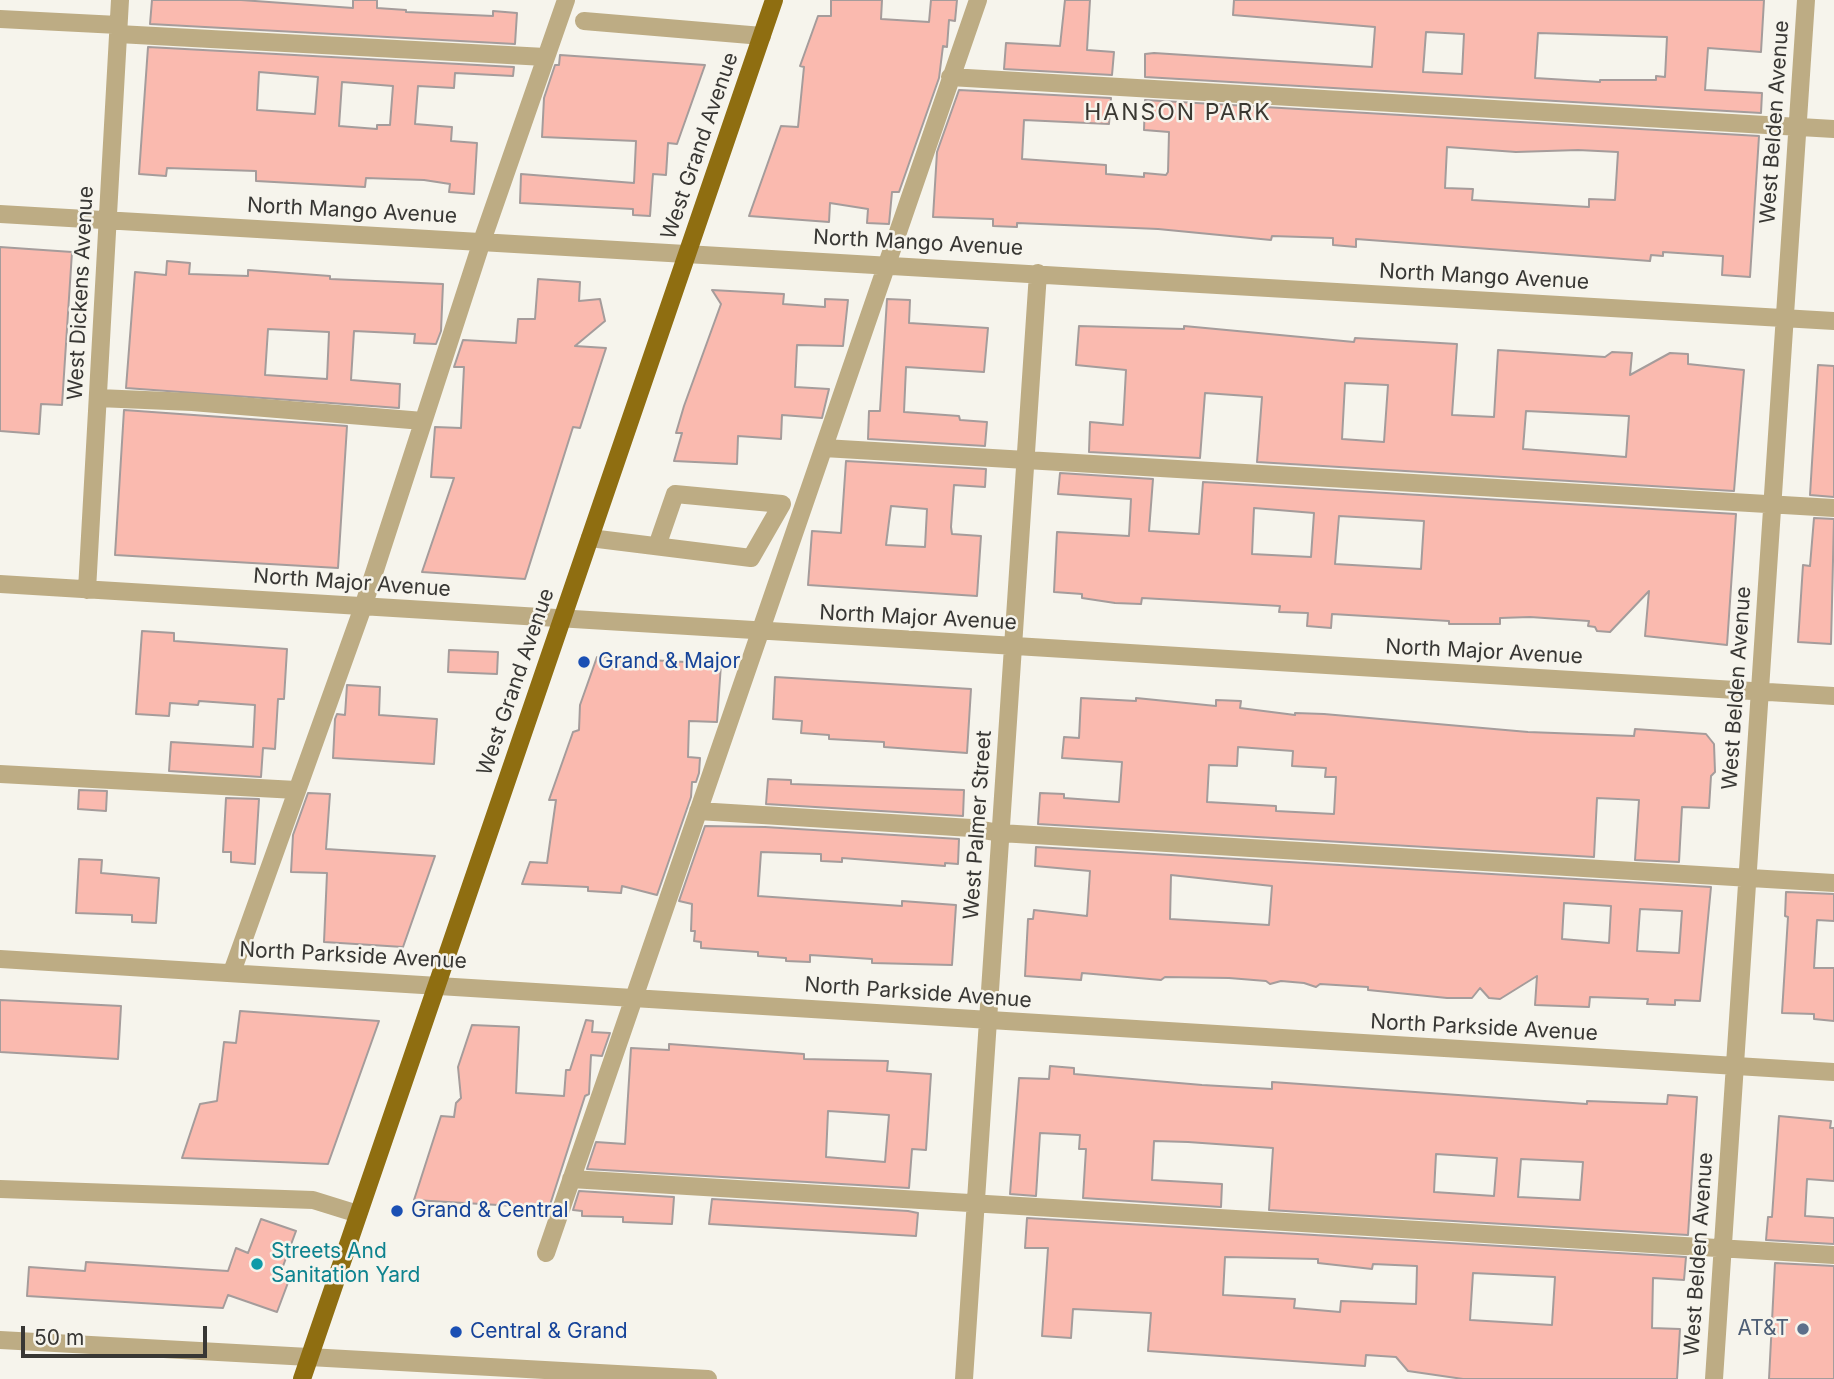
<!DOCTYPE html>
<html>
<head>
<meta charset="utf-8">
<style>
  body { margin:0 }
  #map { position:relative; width:1834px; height:1379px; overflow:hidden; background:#f6f4ec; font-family:Inter,sans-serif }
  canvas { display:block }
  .scale { position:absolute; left:21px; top:1326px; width:186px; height:32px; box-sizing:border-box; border:4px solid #383734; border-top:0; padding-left:9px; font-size:21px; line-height:24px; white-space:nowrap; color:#383734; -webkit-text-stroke:5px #f6f4ec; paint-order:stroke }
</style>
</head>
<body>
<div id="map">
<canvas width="1834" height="1379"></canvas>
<div class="scale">50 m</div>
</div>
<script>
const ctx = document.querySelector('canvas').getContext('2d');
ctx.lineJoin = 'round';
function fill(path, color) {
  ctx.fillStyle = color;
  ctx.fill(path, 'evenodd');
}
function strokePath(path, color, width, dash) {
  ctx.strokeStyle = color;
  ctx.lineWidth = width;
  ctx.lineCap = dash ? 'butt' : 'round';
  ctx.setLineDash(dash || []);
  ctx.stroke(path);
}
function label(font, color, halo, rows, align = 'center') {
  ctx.font = font + ' Inter,sans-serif';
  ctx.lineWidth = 5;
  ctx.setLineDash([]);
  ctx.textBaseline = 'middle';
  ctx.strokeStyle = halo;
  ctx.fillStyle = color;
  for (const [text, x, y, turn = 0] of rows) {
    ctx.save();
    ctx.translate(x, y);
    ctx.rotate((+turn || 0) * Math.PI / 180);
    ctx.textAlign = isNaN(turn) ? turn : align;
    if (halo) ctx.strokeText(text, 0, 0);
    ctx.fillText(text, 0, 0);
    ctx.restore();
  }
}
const building = new Path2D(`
  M152,0h89l112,8v-8h24v8l29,2v2l87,4v-5l24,2 -2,31 -365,-20z
  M831,0h51l-1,19 48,3 2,-22h26l-2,21 -6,-1 -2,27 -4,-1 -4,32 -40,114h-7l-3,32 -22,-1 1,-14 -38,-6 -1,19 -80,-6 32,-90 17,1 6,-60 -4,-1 18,-50h13z
  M1065,0h25l-3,50 27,2 -2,23 -108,-6 2,-26 54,3z
  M1234,0h530l-3,52 -53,-4 -3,42 57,3 -1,20 -616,-36v-23l9,-1 218,14 3,-40 -142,-12zM1426,32l38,2 -2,40 -39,-2zM1538,33l129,4 -2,40 -9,-1v4h-56v2l-65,-4z
  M148,47l366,20 -1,9 -58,-3 -1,15 -36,-2 -3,38 37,3 -1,14 26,2 -3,51 -25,-2 1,-8 -26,-4 -58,-2 -1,9 -109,-6v-10l-89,-3 -1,8 -27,-2zM259,72l59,5 -3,37 -58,-4zM342,82l51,4 -3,39h-13v4l-38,-3z
  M560,55l145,10 -28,79 -9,-1 -2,32 -13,-1 -3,42 -17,-1v-6l-113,-6 1,-29 113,9 2,-42 -94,-4 2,-39 11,-33h4z
  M959,90l152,8 -2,26 -85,-4 -2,39 84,6v9l38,3v-4l22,2 2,-3 1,-40 -25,-2 1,-30 614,36 -9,141 -28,-2 1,-19 -60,-4v4l-12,-1 -1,6 -294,-22v8l-23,-2v-7l-61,-2 -1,4 -113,-11 -141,-6v4l-24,-1v-7l-60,-2 4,-65zM1447,147l69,5 62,-2 40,2 -3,48 -26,-1v8l-117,-7 1,-11 -28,-1z
  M0,247l72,5 -10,153 -21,-1 -2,30 -39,-3z
  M167,261l23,2 -1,11 59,2v-6l82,6v3l113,5 -2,47 -5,13 -22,-1 1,-9 -61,-3 -3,49 49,4 -1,24 -273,-20 9,-116 31,3zM268,329l61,3 -2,47 -62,-4z
  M538,279l42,3 -1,19 21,-2 5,22 -30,25 31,2 -26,80 -7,-1 -48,152 -103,-7 32,-94 -23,-1 4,-50 26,1 3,-61h-10l9,-27 53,3 2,-24h17z
  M712,290l72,4 -1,10 42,3v-8l23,1 -5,46 -46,-1 -2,42 34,2 -7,29 -40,-3 -1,24 -43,-3 -1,28 -63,-3 8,-28h-6l8,-27 37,-102z
  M887,299l23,1 -1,23 79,5 -4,44 -78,-5 -2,45 55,4 1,4 27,2 -2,24 -117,-7 1,-28h11z
  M1079,326l105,3v-3l170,16 1,-4 102,6 -5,71 42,2 4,-67 107,7 7,-5 20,1 -2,22 40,-22 18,1v10l56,6 -10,121 -477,-29 5,-65 -57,-4 -5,65 -111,-6 1,-30 33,3 3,-55 -50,-5zM1345,383l43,2 -4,57 -42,-3zM1526,411l103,5 -3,41 -103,-8z
  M1818,365l16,1v131l-24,-2z
  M124,410l223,16 -9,142 -223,-13z
  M846,461l140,8 -1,18 -31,-2 -3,42 1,7 29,2 -4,60 -169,-11 4,-54 29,2zM891,506l36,3 -2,38 -39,-2z
  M1060,473l93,6 -4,52 50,3 4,-52 533,32 -9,131 -82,-9 4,-45 -39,41 -13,-1 -2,-4 -7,-1 1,-5 -59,-4 -30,1v6h-51v-3l-117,-7 -1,14 -24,-2 1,-13 -29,-1 1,-6 -138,-8 -1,6 -26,-1 -33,-5v-4l-28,-2 3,-60 72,4 2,-37 -73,-5zM1254,508l60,5 -3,44 -59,-3zM1339,516l85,5 -3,48 -86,-5z
  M1814,518l20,1 -3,125 -33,-2 5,-77 7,1z
  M142,631l32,2v8l113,8 -3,50h-6l-3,50 -12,-1 -2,29 -92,-6 2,-29 82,5 2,-42 -56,-4 -1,4 -28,-2 -1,13 -33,-2z
  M449,650l49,2 -1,22 -49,-2z
  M597,657l124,7 -4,58 -28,-1 -1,36 12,1 -1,15 -3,9h-4l-1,15 -34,98 -35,-9 -1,7 -33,-2v-4l-66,-3 8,-22 17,1 9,-63h-7l24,-68 6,-2 1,-25z
  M775,677l196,12 -4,64 -83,-6v-5l-55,-3v-4l-28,-2 1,-12 -29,-2z
  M347,685l33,2 -1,28 58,4 -3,45 -101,-6 2,-39 2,-5 8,1z
  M1081,698l55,3v-3l80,8v-6l25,1 -1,7 55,7v-2l29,1 204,18 106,4 1,-7 71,5 8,10 1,28 -4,4 -2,32 -27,-1 -3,55 -44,-2 4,-60 -42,-2 -3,59 -556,-33 2,-31 24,1v4l55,4 3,-40 -60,-4 2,-21 15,1zM1238,747l55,4 -1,15 34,2 -1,9h11l-2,37 -58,-3v-5l-69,-4 2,-37 28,1z
  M768,779l23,1v4l173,6 -1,26 -197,-12z
  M79,790l28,1 -1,20 -28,-2z
  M308,793l22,1 -4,55 109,7 -32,91 -79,-5 3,-69 -36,-1 2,-37z
  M226,798l33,1 -4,65 -24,-2v-10h-8z
  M705,826l60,1 194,12 -1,25 -13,-1v3l-103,-8v4l-21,-1v-7l-60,-2 -3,44 144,10v-5l54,4 -4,60 -80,-2v-4l-62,-4v7l-24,-1v-3l-28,-2v-4l-57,-4v-6l-7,-1 1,-10h-4l1,-27 -13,-3z
  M1036,847l675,40 -11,114 -25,-1v5l-28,-1 1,-5 -58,-2 -1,10 -54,-2 2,-29 -37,23 -11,-1 -9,-10 -8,10h-25l-79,-8v-3l-48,-3 -4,3 -12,-4 -23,-2 -11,3 -4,-3 -37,-3 -64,-1 -4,3 -79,-7 -1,7 -56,-4 3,-57h5l1,-9 53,6 3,-45 -55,-5zM1171,875l101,11 -3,39 -99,-6zM1564,903l47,3 -2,37 -47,-4zM1640,909l42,2 -3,42 -42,-2z
  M79,859l23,1 -1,13 58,5 -3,45 -24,-1v-7l-56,-2z
  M1786,892l48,2v27l-17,-1 -3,48h20v53l-20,-2v-5l-32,-1 6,-96 -3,-1z
  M0,1000l121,6 -3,53 -118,-7z
  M240,1011l139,10 -51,143 -146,-6 18,-54 17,-3 7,-59 12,1z
  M586,1020l7,1 -1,11 18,1 -8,23 -11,-1 -2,39 -4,2 -36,112 -135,-8 27,-84 13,1 2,-14 5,-5 -3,-31 14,-42 47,2 -3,66 48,3 2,-26h4z
  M669,1044l135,10v5l84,2 -1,10 44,3 -5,76 -14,-1 -3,39 -322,-19 9,-27 29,2 6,-96 38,2zM828,1111l61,4 -4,47 -59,-5z
  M1050,1066l24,2v6l128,11 70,4v-7l315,22v-3l80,3 1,-9 29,2 -9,138 -419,-25 4,-62 -85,-6 -34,-1 -2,39 70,4 -1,23 -138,-9 3,-49h-7l1,-14 -40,-2 -4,63 -26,-2 9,-116 30,1zM1436,1154l61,4 -3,38 -60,-4zM1521,1159l62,3 -3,38 -62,-3z
  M1779,1116l52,5 -1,7h4v53l-27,-2 -2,37 29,2v26l-68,-4 2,-23h4z
  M579,1191l95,6 -2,27 -49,-2v-5l-41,-1v-5l-9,-1z
  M712,1199l196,12 10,2 -2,23 -207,-12z
  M1027,1218l659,39 -2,23 -31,-2 -1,50 28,1 -3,50h-214l-55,-8 -12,-14 -30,-2 -1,11 -217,-15 3,-38 -78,-4 -2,29 -29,-2 6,-88h-23zM1225,1257l93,2v4l54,6 1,-5 44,2 -1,38 -75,-3 -1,11 -46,-4 1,-9 -72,-4zM1473,1273l82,4 -3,48 -82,-5z
  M261,1219l35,12 -17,46 10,3 -12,32 -49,-17 -5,13 -196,-12 2,-29 56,4 1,-9 142,9 8,-23 12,5z
  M1775,1263l59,3v113h-65z`);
const minor = new Path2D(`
  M0,19l118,6
  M584,21l178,15
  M118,34l427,23
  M950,77l884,52
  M0,214l1834,107
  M98,398l94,4 231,19
  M824,448l1010,60
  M590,538l161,20 31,-54 -107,-10 -18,52
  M0,584l1834,112
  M87,590l33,-590
  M0,774l296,16
  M698,811l273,17 29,5 834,50
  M0,959l1834,113
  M232,972l131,-365 119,-366 84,-241
  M571,1179l1263,76
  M0,1189l313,11 45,14
  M546,1253l432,-1253
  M0,1340l708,39
  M964,1379l74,-1106
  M1714,1379l92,-1379`);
const major = new Path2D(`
  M302,1379l472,-1379`);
const markers = [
  [584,662,7,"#1a4fb4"],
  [397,1211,7,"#1a4fb4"],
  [257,1264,7,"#0f9aa8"],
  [1803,1329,7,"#5c6f8a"],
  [456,1332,7,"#1a4fb4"]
];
const streetNames = [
  ["West Belden Avenue",1775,122,-86],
  ["West Grand Avenue",700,146,-71],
  ["North Mango Avenue",352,211,3],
  ["North Mango Avenue",918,243,3],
  ["North Mango Avenue",1484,277,3],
  ["West Dickens Avenue",81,293,-87],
  ["North Major Avenue",352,583,4],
  ["North Major Avenue",918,618,3],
  ["North Major Avenue",1484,652,3],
  ["West Grand Avenue",516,682,-71],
  ["West Belden Avenue",1737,688,-86],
  ["West Palmer Street",978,825,-86],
  ["North Parkside Avenue",353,956,3],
  ["North Parkside Avenue",918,993,4],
  ["North Parkside Avenue",1484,1028,3],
  ["West Belden Avenue",1699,1254,-86]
];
const transitNames = [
  ["Grand & Major",598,662],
  ["Grand & Central",411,1211],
  ["Central & Grand",470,1332]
];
const cultureNames = [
  ["Streets And",271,1252],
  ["Sanitation Yard",271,1276]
];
const serviceNames = [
  ["AT&T",1789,1329]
];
const neighbourhoodNames = [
  ["HANSON PARK",1178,113]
];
fill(building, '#fabaaf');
strokePath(building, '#a59c9b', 2);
strokePath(minor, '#bdac84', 18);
strokePath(major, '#8f6e11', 18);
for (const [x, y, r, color] of markers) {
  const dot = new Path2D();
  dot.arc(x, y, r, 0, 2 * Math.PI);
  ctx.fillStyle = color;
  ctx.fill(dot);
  strokePath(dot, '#f6f4ec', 2.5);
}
label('21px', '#383734', '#f6f4ec', streetNames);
label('21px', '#164399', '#f6f4ec', transitNames, 'left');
label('21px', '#0d838f', '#f6f4ec', cultureNames, 'left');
label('21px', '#4e5e75', '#f6f4ec', serviceNames, 'right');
ctx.letterSpacing = '2px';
label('23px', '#3a3832', '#f6f4ec', neighbourhoodNames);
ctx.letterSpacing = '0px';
</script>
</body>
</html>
